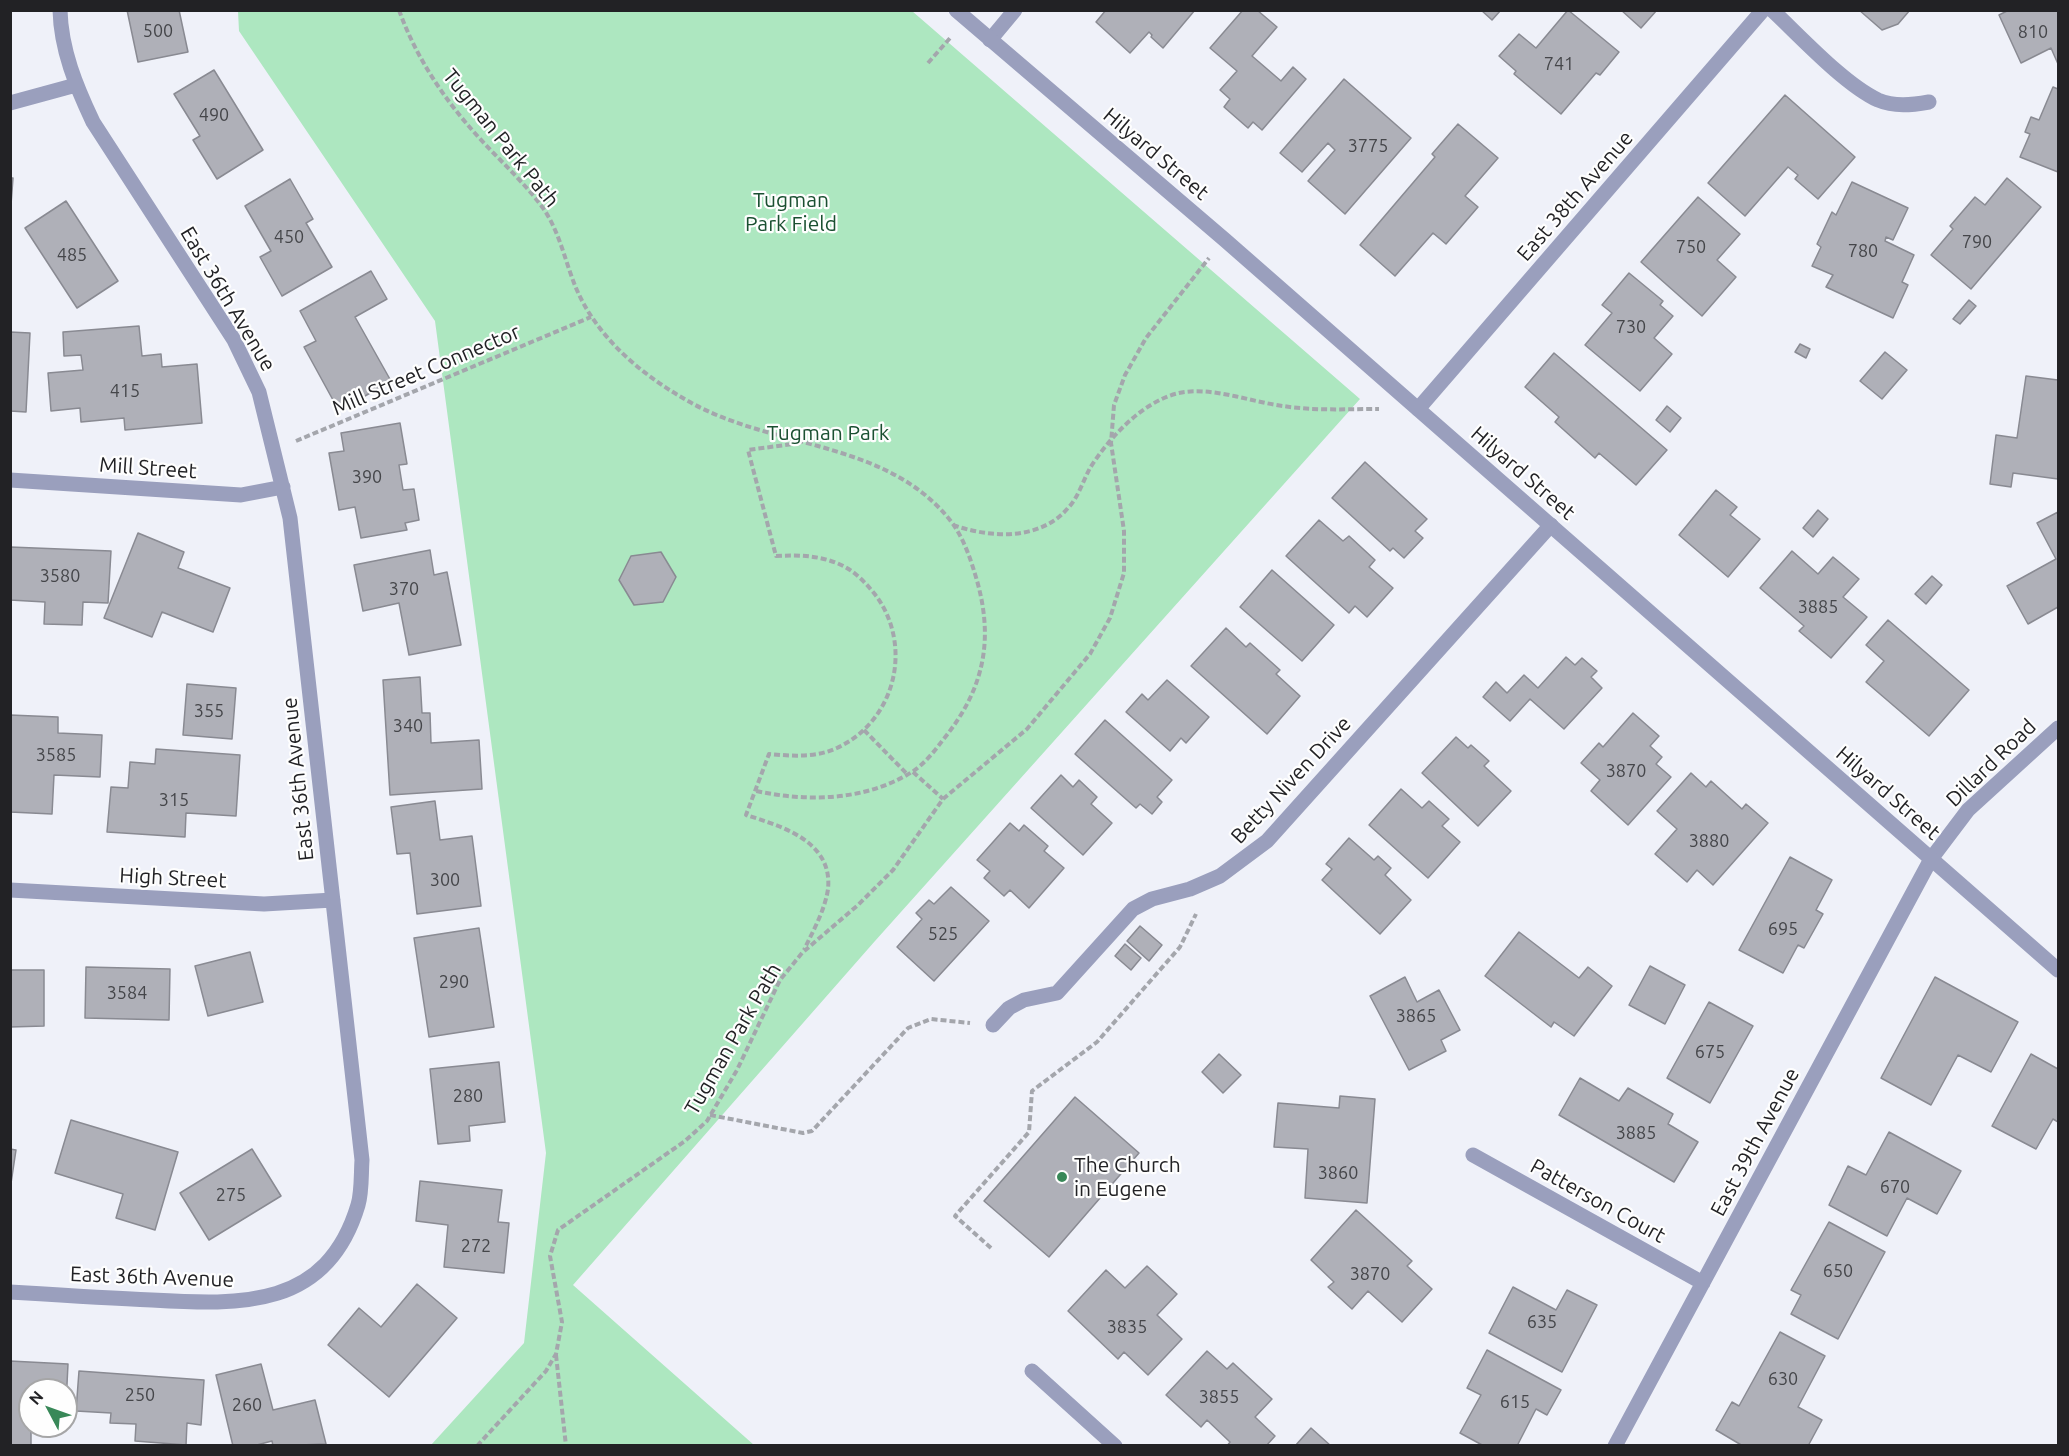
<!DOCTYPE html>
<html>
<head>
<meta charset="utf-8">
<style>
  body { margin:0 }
  #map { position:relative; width:2069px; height:1456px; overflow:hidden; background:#eff1f9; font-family:Ubuntu,sans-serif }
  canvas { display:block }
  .frame { position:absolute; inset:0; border:12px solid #222225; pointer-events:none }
  .north { position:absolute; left:18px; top:1378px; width:60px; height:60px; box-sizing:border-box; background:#fefefe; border:2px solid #a6a6a7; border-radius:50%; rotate:311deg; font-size:16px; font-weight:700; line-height:24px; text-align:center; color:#222225 }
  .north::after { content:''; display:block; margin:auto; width:21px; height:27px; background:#388858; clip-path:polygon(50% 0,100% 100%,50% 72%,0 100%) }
</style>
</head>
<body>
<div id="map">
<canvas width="2069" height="1456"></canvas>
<div class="frame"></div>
<div class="north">N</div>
</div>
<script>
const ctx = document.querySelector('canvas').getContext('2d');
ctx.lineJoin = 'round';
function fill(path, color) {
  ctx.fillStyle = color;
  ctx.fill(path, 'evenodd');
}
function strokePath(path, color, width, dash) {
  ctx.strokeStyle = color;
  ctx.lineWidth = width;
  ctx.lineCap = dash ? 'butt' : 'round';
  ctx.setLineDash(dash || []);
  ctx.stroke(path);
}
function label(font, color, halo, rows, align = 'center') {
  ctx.font = font + ' Ubuntu,sans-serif';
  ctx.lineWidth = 4.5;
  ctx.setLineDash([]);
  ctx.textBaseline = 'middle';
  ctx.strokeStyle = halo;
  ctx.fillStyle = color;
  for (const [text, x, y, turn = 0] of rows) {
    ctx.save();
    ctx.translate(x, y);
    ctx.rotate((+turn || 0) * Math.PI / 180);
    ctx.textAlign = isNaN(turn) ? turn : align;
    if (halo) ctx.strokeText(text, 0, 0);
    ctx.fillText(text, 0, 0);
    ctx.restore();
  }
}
const green = new Path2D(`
  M238,11h674l448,388 -485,542 -302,344 181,160h-323l93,-102 22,-190 -111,-832 -196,-290z`);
const building = new Path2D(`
  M127,10h52l9,42 -50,10z
  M1106,10h89l-32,38 -12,-11 1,-2 -3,-3 -19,21 -34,-31z
  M1243,10h14l20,17 -25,29 29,25 12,-14 13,12 -44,51 -9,-8 -5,6 -24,-21 6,-8 -10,-9 17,-19 -27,-23z
  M1481,10h20l-9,10z
  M1568,10l51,42 -19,23 -4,-2 -35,41 -47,-40 2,-3 -17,-15 20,-22 17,14z
  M1621,10h36l-16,18z
  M1859,10h51l-12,14 -16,6z
  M2009,10h49v54l-7,-16 -30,15 -22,-48z
  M214,70l49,80 -46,29 -24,-39 7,-4 -26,-42z
  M1344,79l67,59 -66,76 -37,-33 27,-31 -7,-7 -26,29 -22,-19z
  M2053,87l5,2v83l-38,-15 10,-23 -5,-2 6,-15 8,3z
  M1785,95l70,62 -37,42 -23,-20 3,-4 -10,-8 -43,49 -37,-33z
  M1458,124l40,34 -33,38 13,11 -32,37 -13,-11 -38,43 -35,-31 75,-88 -3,-3z
  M10,178h3l-3,40z
  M2007,178l34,29 -70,82 -40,-34 22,-26 -3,-3 25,-29 10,8z
  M290,179l23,40 -7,4 26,44 -50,29 -22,-39 11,-6 -26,-45z
  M1852,182l56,26 -15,32 -7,-3 -1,4 29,14 -12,27 6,3 -15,33 -67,-31 7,-12 -21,-9 9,-19 -4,-3 15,-32 4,3z
  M1698,197l42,37 -23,26 19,17 -34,39 -61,-54z
  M66,201l52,80 -41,27 -52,-80z
  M371,271l16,28 -32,18 36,64 -52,30 -35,-64 12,-6 -16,-30z
  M1629,273l34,28 -3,4 13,11 -19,22 18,16 -32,37 -55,-46 27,-32 -10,-8z
  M1969,300l7,6 -16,18 -7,-5z
  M139,326l3,30 19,-2 1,13 35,-3 5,59 -77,7 -1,-12 -43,4 -1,-14 -29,3 -3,-38 35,-3 -2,-15 -17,1 -1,-24z
  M10,332l20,1 -4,79 -16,-1z
  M1800,344l10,5 -4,9 -11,-6z
  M1885,352l22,18 -25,29 -22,-18z
  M1554,353l113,97 -31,35 -37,-32 -4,5 -40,-36 4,-5 -34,-30z
  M2026,376l32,4v99l-45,-6 -2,14 -21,-3 6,-49 21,3z
  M1667,406l14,12 -11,14 -14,-12z
  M400,423l7,41 -8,1 4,25 11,-1 5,31 -14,3 2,7 -46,8 -6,-31 -16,3 -10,-57 15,-2 -3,-18z
  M1365,462l62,57 -12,12 8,7 -19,20 -11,-10 -3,3 -58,-53z
  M1716,490l21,17 -7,8 30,24 -32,38 -49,-42z
  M1818,510l10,9 -15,18 -10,-9z
  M2058,512v95l-30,17 -21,-38 49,-27 -19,-36z
  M1319,520l24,21 6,-5 26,24 -6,7 24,21 -26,29 -12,-11 -6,7 -63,-57z
  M138,533l46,19 -6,16 52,20 -17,44 -51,-20 -10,25 -48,-19z
  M10,547l101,4 -3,52 -25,-1 -1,23 -38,-1 1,-22 -35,-2z
  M430,550l4,25 13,-3 14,73 -52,10 -10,-52 -36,8 -9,-46z
  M1792,551l26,23 15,-17 26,22 -16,18 24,20 -36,41 -32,-27 5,-5 -44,-38z
  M661,552l15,25 -13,25 -29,3 -15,-25 12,-24z
  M1272,570l62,55 -32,36 -62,-54z
  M1932,576l10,9 -16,19 -11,-10z
  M1888,620l81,70 -40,46 -63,-54 18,-21 -18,-16z
  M1226,628l20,19 4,-4 30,27 -4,4 24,22 -33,38 -76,-68z
  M1566,657l9,8 7,-7 15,13 -6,6 11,11 -38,41 -34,-30 -20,22 -27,-24 13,-15 11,11 17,-18 14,13z
  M420,677l2,36h8l1,30 48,-3 3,49 -92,6 -7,-115z
  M1167,680l42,37 -23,26 -5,-5 -11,13 -44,-39 16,-18 6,6z
  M187,684l49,4 -4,51 -49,-4z
  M1633,713l26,23 -9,10 12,11 -6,7 15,13 -43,48 -37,-34 9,-11 -19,-17 18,-20 4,4z
  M10,715l48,2v16l44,2 -2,42 -46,-2 -2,39 -42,-2z
  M1105,720l67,60 -15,17 5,5 -10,12 -12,-10 -4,4 -61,-54z
  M1456,737l12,11 3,-3 18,16 -5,5 27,25 -33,35 -56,-53z
  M156,749l84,6 -4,61 -50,-3 -1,24 -78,-5 4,-45 17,1 2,-26 25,2z
  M1691,773l15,14 5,-6 31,28 4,-5 22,19 -55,62 -16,-15 -10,12 -32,-28 22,-25 -20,-18z
  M1061,775l12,12 6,-7 18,17 -6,7 21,19 -29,32 -52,-47z
  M1401,789l21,19 7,-7 20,18 -7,7 18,16 -32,36 -59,-53z
  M435,801l5,39 32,-4 9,70 -64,8 -7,-61 -13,1 -6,-47z
  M1010,823l9,8 5,-6 24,21 -4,5 20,17 -35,40 -19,-18 -6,6 -20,-18 6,-7 -13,-11z
  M1349,838l25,22 4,-4 13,12 -6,7 26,25 -31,34 -58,-54 10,-11 -6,-5z
  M1790,857l42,23 -16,30 7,4 -19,34 -6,-3 -15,28 -44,-23z
  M951,887l38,34 -55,60 -37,-34 25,-28 -6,-6 13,-13 5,4z
  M1140,926l22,19 -13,16 -22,-20z
  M479,928l15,99 -65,10 -15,-99z
  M1519,932l60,46 9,-11 24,19 -38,50 -20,-14 -3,5 -66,-51z
  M1125,944l16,14 -10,12 -16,-14z
  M250,952l13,50 -55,14 -13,-50z
  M1650,966l35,19 -20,39 -36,-19z
  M86,967l84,2 -1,51 -84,-2z
  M10,970h34v56l-34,1z
  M1405,977l12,25 22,-12 21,40 -19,10 5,11 -37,19 -39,-74z
  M1935,977l83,45 -27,50 -33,-17 -27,50 -50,-27z
  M1709,1002l44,24 -43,77 -43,-25z
  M1219,1054l22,21 -18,18 -21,-21z
  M2031,1054l27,15v53l-5,-3 -17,30 -44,-23z
  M499,1062l6,60 -36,4 1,15 -32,3 -8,-75z
  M1580,1078l39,23 9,-13 45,26 -5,10 30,18 -24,40 -115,-67z
  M1340,1096l35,3 -8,104 -62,-5 3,-49 -34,-2 4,-44 61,5z
  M1075,1097l64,56 -90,104 -65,-56z
  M71,1120l107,32 -23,78 -39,-12 7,-24 -68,-21z
  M1889,1132l72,39 -24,43 -30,-16 -20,38 -58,-31 19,-39 18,9z
  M10,1149l6,1 -6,40z
  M252,1149l29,47 -72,44 -29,-47z
  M420,1181l82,9 -4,32 11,1 -5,50 -60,-6 4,-42 -32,-4z
  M1356,1210l56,51 -5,5 25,23 -30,33 -34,-31 -16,18 -24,-22 6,-5 -23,-22z
  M1829,1222l56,30 -47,87 -47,-25 10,-19 -10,-5z
  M1147,1266l30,28 -20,21 25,24 -34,36 -24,-23 -6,7 -50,-48 38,-41 19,18z
  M417,1284l40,34 -68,79 -61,-52 31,-37 22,19z
  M1513,1287l43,23 11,-20 30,15 -35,67 -73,-39z
  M1780,1332l45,24 -27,51 24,13 -14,26h-65l-27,-16 16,-28 7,4z
  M1487,1350l74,40 -14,25 -11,-6 -19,37h-33l-24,-13 21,-38 -14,-7z
  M1207,1351l20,18 6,-6 39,36 -17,18 20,19 -9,10h-39l3,-4 -23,-22 -6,7 -35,-32z
  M10,1361l58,3 -2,40v-14h-36v36h20v7l-19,-2v15h-21z
  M261,1364l12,46 42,-10 11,44 -53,2 -1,-5 -19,5h-20l-17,-71z
  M79,1371l125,9 -3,45 -14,-2 -1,22 -51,-4 1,-17 -26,-1 1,-10 -35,-2z
  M1311,1428l20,18h-36z`);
const path = new Path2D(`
  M399,10c16,45 43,86 74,121 22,25 47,47 67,73 18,23 24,53 34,79 20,52 66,91 114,118 85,49 201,38 265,123 10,14 17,33 22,50 20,64 10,115 -33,167 -8,11 -19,24 -30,31 -47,29 -104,30 -156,19
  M928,63l23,-26
  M296,441l295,-124
  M800,443l-52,7 28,106c22,-1 42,-1 63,8 15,6 28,20 38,33 36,51 18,124 -40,151 -22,10 -45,8 -68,6l-23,61c35,11 87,26 82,74 -3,21 -15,42 -24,61
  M953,525c37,13 87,16 115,-17 10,-10 15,-27 22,-40 19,-30 53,-67 89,-75 32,-7 72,9 104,13 31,5 64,3 96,3
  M864,730l43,44
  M913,772l30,27
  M710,1115l93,18 9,-2 96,-103 23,-9 39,4
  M991,1248l-36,-32 74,-84 3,-41 65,-49 83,-95 16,-33
  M556,1355l10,91
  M477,1446l69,-75 10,-17 6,-32 -12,-66 8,-26 127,-89 22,-20 30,-51 43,-90 22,-27 56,-48 35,-35 50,-71 84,-70 63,-75 20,-36 14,-45v-42l-13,-88 3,-38 11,-30 21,-37 63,-80`);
const service = new Path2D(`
  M993,1025l16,-17 15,-8 33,-7 76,-84 19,-10 38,-10 30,-13 47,-35 284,-316`);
const minor = new Path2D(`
  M1772,10c29,27 72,74 106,90 16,7 34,5 51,2
  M990,40l25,-30
  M10,103l66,-18
  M1418,409l345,-399
  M10,480l231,15 42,-8
  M10,890l254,14 69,-4
  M1473,1155l230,128
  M10,1292c48,3 95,6 142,8 89,5 175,9 206,-95 4,-13 3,-31 4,-45l-72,-642 -31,-126 -25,-52 -141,-218c-17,-36 -32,-72 -33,-112
  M1032,1371l83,75
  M1615,1446l316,-587 37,-49 90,-82`);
const tertiary = new Path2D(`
  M956,10l269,230 833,730`);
const markers = [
  [1062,1177,6,"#388858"]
];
const numberNames = [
  ["500",158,31],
  ["810",2033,32],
  ["741",1559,64],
  ["490",214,115],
  ["3775",1368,146],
  ["450",289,237],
  ["790",1977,242],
  ["750",1691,247],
  ["780",1863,251],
  ["485",72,255],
  ["730",1631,327],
  ["415",125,391],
  ["390",367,477],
  ["3580",60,576],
  ["370",404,589],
  ["3885",1818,607],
  ["355",209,711],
  ["340",408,726],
  ["3585",56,755],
  ["3870",1626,771],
  ["315",174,800],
  ["3880",1709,841],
  ["300",445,880],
  ["695",1783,929],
  ["525",943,934],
  ["290",454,982],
  ["3584",127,993],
  ["3865",1416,1016],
  ["675",1710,1052],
  ["280",468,1096],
  ["3885",1636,1133],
  ["3860",1338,1173],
  ["670",1895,1187],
  ["275",231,1195],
  ["272",476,1246],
  ["650",1838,1271],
  ["3870",1370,1274],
  ["635",1542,1322],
  ["3835",1127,1327],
  ["630",1783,1379],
  ["250",140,1395],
  ["3855",1219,1397],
  ["615",1515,1402],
  ["260",247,1405]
];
const streetNames = [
  ["Tugman Park Path",501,138,51],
  ["Hilyard Street",1156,154,40],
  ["East 38th Avenue",1575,196,-49],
  ["East 36th Avenue",228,299,59],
  ["Mill Street Connector",426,370,-23],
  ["Mill Street",148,468,4],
  ["Hilyard Street",1523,473,41],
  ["Dillard Road",1991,763,-44],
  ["East 36th Avenue",298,779,-96],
  ["Betty Niven Drive",1291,780,-47],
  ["Hilyard Street",1888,793,41],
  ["High Street",173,878,3],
  ["Tugman Park Path",733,1039,-60],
  ["East 39th Avenue",1755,1142,-62],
  ["Patterson Court",1598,1201,29],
  ["East 36th Avenue",152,1277,2]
];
const parkNames = [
  ["Tugman",791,200],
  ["Park Field",791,224],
  ["Tugman Park",828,433]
];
const poiNames = [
  ["The Church",1074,1165],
  ["in Eugene",1074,1189]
];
fill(green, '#ade7c0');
fill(building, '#afb0b8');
strokePath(building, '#898a92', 1.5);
strokePath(path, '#a4a6ac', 4, [6, 3]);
strokePath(service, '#9a9fbd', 15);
strokePath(minor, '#9a9fbd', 15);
strokePath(tertiary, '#9a9fbd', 15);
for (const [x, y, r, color] of markers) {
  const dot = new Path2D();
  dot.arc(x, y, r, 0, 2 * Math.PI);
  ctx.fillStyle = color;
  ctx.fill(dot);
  strokePath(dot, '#fefefe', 2);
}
label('18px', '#45464a', null, numberNames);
label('21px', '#222225', '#fefefe', streetNames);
label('21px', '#1a5031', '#fefefe', parkNames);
label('21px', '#222225', '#fefefe', poiNames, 'left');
</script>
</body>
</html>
